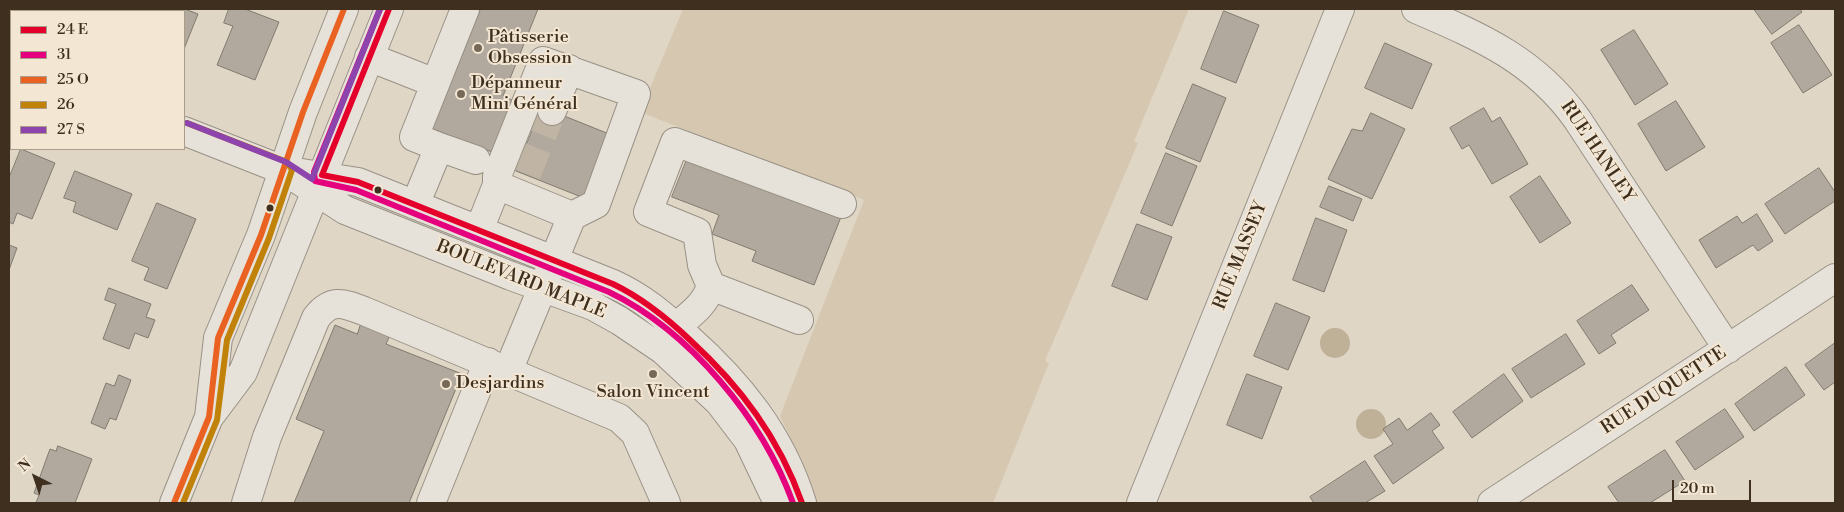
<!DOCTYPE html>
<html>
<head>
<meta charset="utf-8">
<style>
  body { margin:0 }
  #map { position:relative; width:1844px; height:512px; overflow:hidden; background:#e0d6c5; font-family:"Libre Bodoni",serif }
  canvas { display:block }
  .frame { position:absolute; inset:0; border:10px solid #3e2f1f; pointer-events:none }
  .legend { position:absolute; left:10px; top:10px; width:175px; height:140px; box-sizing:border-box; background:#f3e6d2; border:1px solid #ab9d8a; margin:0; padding:6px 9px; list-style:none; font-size:15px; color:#3e2f1f }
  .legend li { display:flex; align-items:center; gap:10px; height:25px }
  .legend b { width:25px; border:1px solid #ab9d8a }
  .north { position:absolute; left:10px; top:452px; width:50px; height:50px; -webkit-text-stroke:4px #f3e6d2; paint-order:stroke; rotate:319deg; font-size:14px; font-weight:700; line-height:20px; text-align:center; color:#3e2f1f }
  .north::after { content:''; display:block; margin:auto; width:18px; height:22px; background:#3e2f1f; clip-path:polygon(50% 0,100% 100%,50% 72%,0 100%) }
  .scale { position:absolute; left:1672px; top:480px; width:79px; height:22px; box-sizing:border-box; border:2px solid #3e2f1f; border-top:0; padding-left:6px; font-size:15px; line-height:18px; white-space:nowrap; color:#3e2f1f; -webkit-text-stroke:4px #f3e6d2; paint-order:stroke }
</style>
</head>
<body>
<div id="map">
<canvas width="1844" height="512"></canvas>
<div class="frame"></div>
<ul class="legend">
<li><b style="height:6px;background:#e4002b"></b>24 E</li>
<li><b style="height:6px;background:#e5007d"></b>31</li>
<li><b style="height:6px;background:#e96222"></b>25 O</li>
<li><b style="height:6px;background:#c08209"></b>26</li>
<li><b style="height:6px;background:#8e44ad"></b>27 S</li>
</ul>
<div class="north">N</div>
<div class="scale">20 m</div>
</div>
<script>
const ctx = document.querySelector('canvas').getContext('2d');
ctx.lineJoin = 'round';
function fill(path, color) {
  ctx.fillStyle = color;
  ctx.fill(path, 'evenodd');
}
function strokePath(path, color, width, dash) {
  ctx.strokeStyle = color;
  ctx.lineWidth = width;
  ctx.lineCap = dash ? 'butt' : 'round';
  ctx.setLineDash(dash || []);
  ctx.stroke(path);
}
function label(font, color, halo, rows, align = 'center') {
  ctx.font = font + ' "Libre Bodoni",serif';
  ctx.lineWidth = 4;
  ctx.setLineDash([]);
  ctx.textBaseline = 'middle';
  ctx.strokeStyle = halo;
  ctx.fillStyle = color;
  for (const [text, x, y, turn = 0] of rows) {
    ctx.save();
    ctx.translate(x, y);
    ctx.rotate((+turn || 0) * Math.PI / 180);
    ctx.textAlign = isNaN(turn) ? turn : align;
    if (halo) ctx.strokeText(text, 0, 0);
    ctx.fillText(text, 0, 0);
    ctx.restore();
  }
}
const green = new Path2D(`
  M683,9h506l-55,132 4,2 -93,218 4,2 -56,140h-178l-24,-64 -11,-23 84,-216 -224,-88z`);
const water = new Path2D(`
  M1320 343a15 15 0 1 1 30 0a15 15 0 1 1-30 0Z
  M1356 424a15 15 0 1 1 30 0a15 15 0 1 1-30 0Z`);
const building = new Path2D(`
  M86,9h57l-1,2h-50z
  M148,9h37l13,5 -14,35v-38h-37z
  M229,9h16l34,13 -24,58 -38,-15 16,-39 -9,-3z
  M481,9h57l-35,87 9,4 -20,52 -59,-23z
  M1754,9h46l2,3 -30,22z
  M1224,11l35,14 -23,58 -35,-14z
  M1799,25l33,50 -29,18 -32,-50z
  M1634,30l34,54 -33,21 -34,-55z
  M1385,43l47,21 -20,45 -47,-21z
  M1193,84l33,14 -26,64 -34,-14z
  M1676,101l29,46 -39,24 -28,-47z
  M542,107l72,29 -25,64 -73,-29z
  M1484,108l8,14 8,-5 28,47 -36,20 -23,-39 -7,4 -12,-21z
  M1371,113l34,16 -33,70 -44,-20 24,-50 10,2z
  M21,149l34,14 -23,56 -15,-6 -4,11 -4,-2v-44z
  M1166,153l31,13 -25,60 -31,-13z
  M688,157l153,60 -27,68 -62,-24 4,-10 -44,-17 7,-19 -47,-18z
  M1819,168l16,24v9l-50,33 -20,-30z
  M75,171l57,23 -15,36 -44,-18 3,-10 -12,-4z
  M1540,176l31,47 -31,20 -30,-46z
  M1329,186l33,13 -9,22 -33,-14z
  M157,203l39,16 -29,70 -23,-9 5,-12 -17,-7z
  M1757,214l16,27 -15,10 -5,-6 -37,23 -17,-28 38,-24 5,7z
  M1316,218l31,12 -23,62 -31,-12z
  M1137,224l35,13 -25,63 -35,-14z
  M9,245l8,3 -8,22z
  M1632,285l17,25 -38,25 5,8 -17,11 -22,-33z
  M109,288l42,16 -5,13 9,3 -7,18 -13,-5 -6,16 -26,-10 13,-35 -11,-4z
  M1276,303l34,14 -22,53 -34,-14z
  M362,321l29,12 -5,11 76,30 -53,129h-115l30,-72 -28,-12 39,-94 22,9z
  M1566,334l19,30 -54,34 -19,-29z
  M1835,343v39l-11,8 -19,-25z
  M1786,367l19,28 -51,36 -19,-27z
  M1247,374l35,13 -20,52 -35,-14z
  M1504,374l19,27 -51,37 -19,-26z
  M119,375l12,5 -15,40 -6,-2 -5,11 -14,-6 15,-40 8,3z
  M1725,409l19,28 -49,33 -19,-28z
  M1431,413l9,12 -8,6 12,17 -51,36 -19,-28 19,-12 -10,-15 16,-11 8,12z
  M58,446l34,13 -17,44h-39l3,-8 -5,-2 16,-44 6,2z
  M1665,450l20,31 -35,22h-31l-11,-16z
  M1365,461l20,30 -20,12h-51l-4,-6z`);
const minorTunnel = new Path2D(`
  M527,174l25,-63`);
const minor = new Path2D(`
  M1416,9c65,28 119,51 161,110l151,230
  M369,57l66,26
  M9,60l2,1
  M552,111l17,-42
  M184,131l99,39 62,40 166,66 82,30 27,15 43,29 56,52 29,38 30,63
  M439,147l37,13
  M289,171l69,11 255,102c29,13 51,32 74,53 52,46 94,98 115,166
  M497,185v-9l46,-115 93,33 -40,110 -24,12
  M415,205l24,-58 -25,-10 51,-128
  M479,230l18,-45 75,31 -64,155
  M711,286l88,34
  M663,339c17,-19 40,-28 48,-53l-9,-21 -5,-33 -49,-20 27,-70 167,62
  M210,416l33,-44 146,-363
  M174,503l35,-86 9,-79 43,-103 42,-123 41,-103
  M246,503l21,-66 49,-119c15,-20 27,-15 48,-7l255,107 16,15 31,70
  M431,503l57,-141
  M1141,503l199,-494
  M1492,503l343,-225`);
const bus1 = new Path2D(`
  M389,9l-67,166 36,7 255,102c29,14 54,34 77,56 51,47 89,98 112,163`);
const bus2 = new Path2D(`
  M380,9l-66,163 1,9 41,9 253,102c81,39 154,128 184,211`);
const bus3 = new Path2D(`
  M174,503l35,-86 9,-79 43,-103 42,-123 41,-103`);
const bus4 = new Path2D(`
  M183,503l34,-83 10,-80 42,-102 23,-68 -5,-8 -100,-39`);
const bus5 = new Path2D(`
  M187,123l99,39 26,17 68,-170`);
const markers = [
  [478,48,5,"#776959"],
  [461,94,5,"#776959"],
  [378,190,4.5,"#3e2f1f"],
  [270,208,4.5,"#3e2f1f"],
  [653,374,5,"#776959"],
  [446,384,5,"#776959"]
];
const poiNames = [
  ["Pâtisserie",488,38],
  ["Obsession",488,59],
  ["Dépanneur",471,84],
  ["Mini Général",471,105],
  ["Desjardins",456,384],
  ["Salon Vincent",653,393,"center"]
];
const streetNames = [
  ["RUE HANLEY",1597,152,56],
  ["RUE MASSEY",1241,256,-68],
  ["BOULEVARD MAPLE",521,280,22],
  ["RUE DUQUETTE",1664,391,-33]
];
fill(green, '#d6c8b0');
fill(water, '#bfb098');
fill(building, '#b1a99d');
strokePath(building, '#817a6f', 1);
strokePath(minorTunnel, '#c0b5a4', 28, [28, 14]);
strokePath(minor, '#989186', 30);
strokePath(minor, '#e7e2d9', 28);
strokePath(bus1, '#e4002b', 6);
strokePath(bus2, '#e5007d', 6);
strokePath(bus3, '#e96222', 6);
strokePath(bus4, '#c08209', 6);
strokePath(bus5, '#8e44ad', 6);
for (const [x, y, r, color] of markers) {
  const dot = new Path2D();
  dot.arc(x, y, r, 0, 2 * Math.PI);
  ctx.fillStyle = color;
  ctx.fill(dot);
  strokePath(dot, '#f3e6d2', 2);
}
label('18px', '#3e2f1f', '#f3e6d2', poiNames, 'left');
label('18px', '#3e2f1f', '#f3e6d2', streetNames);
</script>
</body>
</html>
